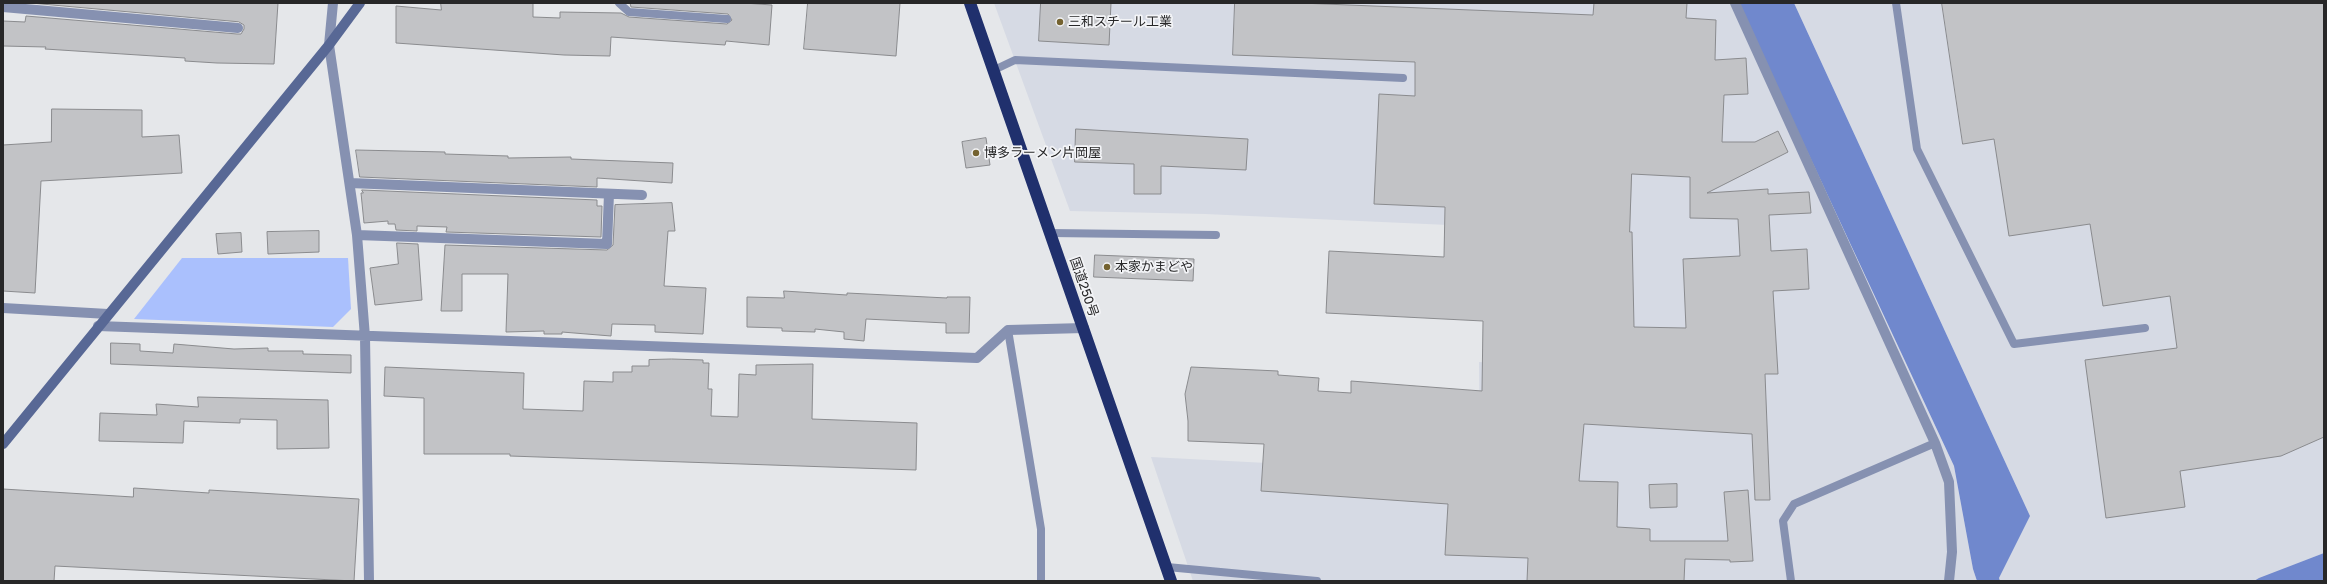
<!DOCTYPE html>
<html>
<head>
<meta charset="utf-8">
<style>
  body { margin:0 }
  #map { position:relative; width:2327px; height:584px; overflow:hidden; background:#e5e7ea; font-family:"Golos Text",sans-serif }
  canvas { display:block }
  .frame { position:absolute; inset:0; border:4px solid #272728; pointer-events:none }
</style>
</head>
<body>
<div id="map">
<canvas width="2327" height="584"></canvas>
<div class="frame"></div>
</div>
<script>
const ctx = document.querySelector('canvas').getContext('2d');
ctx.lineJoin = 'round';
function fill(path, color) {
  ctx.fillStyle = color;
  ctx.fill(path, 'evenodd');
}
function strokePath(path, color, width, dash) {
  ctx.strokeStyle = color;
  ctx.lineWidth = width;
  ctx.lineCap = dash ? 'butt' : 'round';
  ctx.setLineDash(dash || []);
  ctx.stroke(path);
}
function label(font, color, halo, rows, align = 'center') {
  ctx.font = font + ' "Golos Text","Noto Sans JP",sans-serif';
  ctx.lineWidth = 3.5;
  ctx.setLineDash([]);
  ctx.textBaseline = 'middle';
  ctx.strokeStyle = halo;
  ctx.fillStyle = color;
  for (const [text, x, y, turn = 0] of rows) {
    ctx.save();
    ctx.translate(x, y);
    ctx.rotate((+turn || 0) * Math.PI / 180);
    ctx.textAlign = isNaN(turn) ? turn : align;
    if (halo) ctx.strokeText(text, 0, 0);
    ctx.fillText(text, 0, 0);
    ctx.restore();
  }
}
const built = new Path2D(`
  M994,3h744l216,463 19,103 4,12h-784l-42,-124 329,17 -1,-112 125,5 -1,-135 -398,-18 -135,-3z
  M1794,3h530v550l-70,28h-254l-1,-3 31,-62z`);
const green = new Path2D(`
  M182,258h166l3,51 -18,18 -199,-8z`);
const water = new Path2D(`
  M1738,3h56l236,513 -31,62 1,3h-23l-4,-12 -19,-103z
  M2324,553v28h-70l5,-3z`);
const building = new Path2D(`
  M31,3h247l-4,61 -57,-1 -32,-2v-3l-140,-9 1,-2 -43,-1v-25l22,1 1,-6 211,18h4l3,-5v-4l-5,-3z
  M441,3h92v14l27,1v-6l61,1 8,4 98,7 5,-4 -4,-6 -97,-7 -1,-4h114l28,2 -3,40 -43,-4 -1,4 -114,-8 -1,19 -46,-1 -168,-12v-37l45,4z
  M808,3h92l-4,53 -92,-7z
  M1041,3h70l-2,42 -70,-4z
  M1235,3h65l293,12 1,-12h93l-1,15 30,2 -1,40 31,-2 2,36 -24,1 -2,47h33l23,-11 10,21 -81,41 61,-4v5l41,-2 2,21 -42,2 2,36 36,-2 2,40 -36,2 5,83h-13l5,126h-15l-3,-66 -168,-10 -5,57 39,1 -1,45 33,2v12h78l-4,-49 24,-2 5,71 -23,1v-2l-45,-1 -1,22h-157l1,-23 -83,-3 3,-51 -187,-13 3,-47 -76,-3v-20l-3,-27 6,-27 87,4v4l41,3 -1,13 33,2v-12l131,10 1,-70 -157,-8 3,-62 115,6 1,-50 -71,-3 5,-110 36,2v-34l-182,-7zM1632,174l58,3v41l48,1 2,37 -57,3 3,69 -52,-1 -2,-95h-2z
  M1942,3h382v434l-43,19 -101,15 5,36 -79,11 -21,-158 92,-12 -7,-52 -67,10 -13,-82 -81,12 -15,-97 -31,5z
  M52,109l90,1v27l37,-2 3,38 -141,8 -6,112 -32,-2v-146l48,-3z
  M1076,129l172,10 -2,31 -85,-4v28h-27v-30l-59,-2z
  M986,138l4,27 -24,3 -4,-26z
  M356,150l89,2v2l63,2v2l63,-1v2l102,4 -1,20 -75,-5v9l-237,-10z
  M362,190l235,10v6h5l-1,31 -155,-5 1,-5 -30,-1v5l-21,-1 -1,-6h-7v-3l-24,2 -3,-30h2z
  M672,203l3,28h-7l-4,55 42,2 -3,46 -48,-2v-7l-43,-1 -1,12 -49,-4v2h-18v-3l-38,1 2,-58h-46v37h-21l4,-66 162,5 6,-5 2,-40z
  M319,231v21l-51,2 -1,-22z
  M241,233l1,19 -24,2 -2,-20z
  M397,243l21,1 4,56 -47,5 -5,-37 28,-4z
  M1095,255l99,4 -1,22 -99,-4z
  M784,291l63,4v-2l100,5v-1h23l-1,36h-23v-10l-80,-4 -2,22 -20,-2v-7l-29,-3v3l-33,-1v-3l-35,-1v-30l37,1z
  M111,343l29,1v7l33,2 1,-9 60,5 34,-1v3h35v3l48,1v18l-240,-9z
  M672,359l31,1v3h6l-1,26h4l-1,27 27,1 1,-43 17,1v-10l57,-1 -1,55 105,4 -1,47 -406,-14v-2h-86v-56l-40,-2 1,-29 139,6 -1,36 60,2 1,-30 29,1v-10h19v-6h17v-6z
  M198,397l130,3 1,48 -52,1v-29l-37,-1v4l-56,-2 -1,22 -84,-2 1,-28 57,2 -1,-11 42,3z
  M1677,484v23l-27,1 -1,-23z
  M134,488l75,5v-3l150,9 -5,82 -299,-15 -1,15h-51v-92l130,8z`);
const lane = new Path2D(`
  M619,3l10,9 98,7
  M1896,3l21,146 97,195 131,-16
  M994,70l21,-10 388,18
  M1050,233l166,2
  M1008,330l33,199v52
  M1167,567l150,14
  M1791,581l-8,-60 11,-17 141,-61`);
const street = new Path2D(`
  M333,3l-4,42 28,190 8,102 4,244
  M1735,3l200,440 14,39 3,70 -3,29
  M3,7l235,21
  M350,183l292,12
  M357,235l250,9 2,-50
  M3,308l105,6
  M98,326l879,32 31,-28 76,-2`);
const secondary = new Path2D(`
  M3,444l326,-399 31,-42`);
const highway = new Path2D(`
  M970,3l201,578`);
const markers = [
  [1060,22,4,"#746230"],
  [976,153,4,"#746230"],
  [1107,267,4,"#746230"]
];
const poiNames = [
  ["三和スチール工業",1068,22],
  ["博多ラーメン片岡屋",984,153],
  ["本家かまどや",1115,267]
];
const streetNames = [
  ["国道250号",1084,287,71]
];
fill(built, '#d6dae4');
fill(green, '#aac0fd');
fill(water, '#7088cd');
fill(building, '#c2c3c6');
strokePath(building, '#8a8b8e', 1);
strokePath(lane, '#8691b1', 8);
strokePath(street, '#8691b1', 10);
strokePath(secondary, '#586895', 10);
strokePath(highway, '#20306d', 12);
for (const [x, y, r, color] of markers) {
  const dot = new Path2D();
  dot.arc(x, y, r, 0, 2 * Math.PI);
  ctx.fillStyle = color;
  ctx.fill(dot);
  strokePath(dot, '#f3f4f7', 1.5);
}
label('13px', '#272728', '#f3f4f7', poiNames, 'left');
label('13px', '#272728', '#f3f4f7', streetNames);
</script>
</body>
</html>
